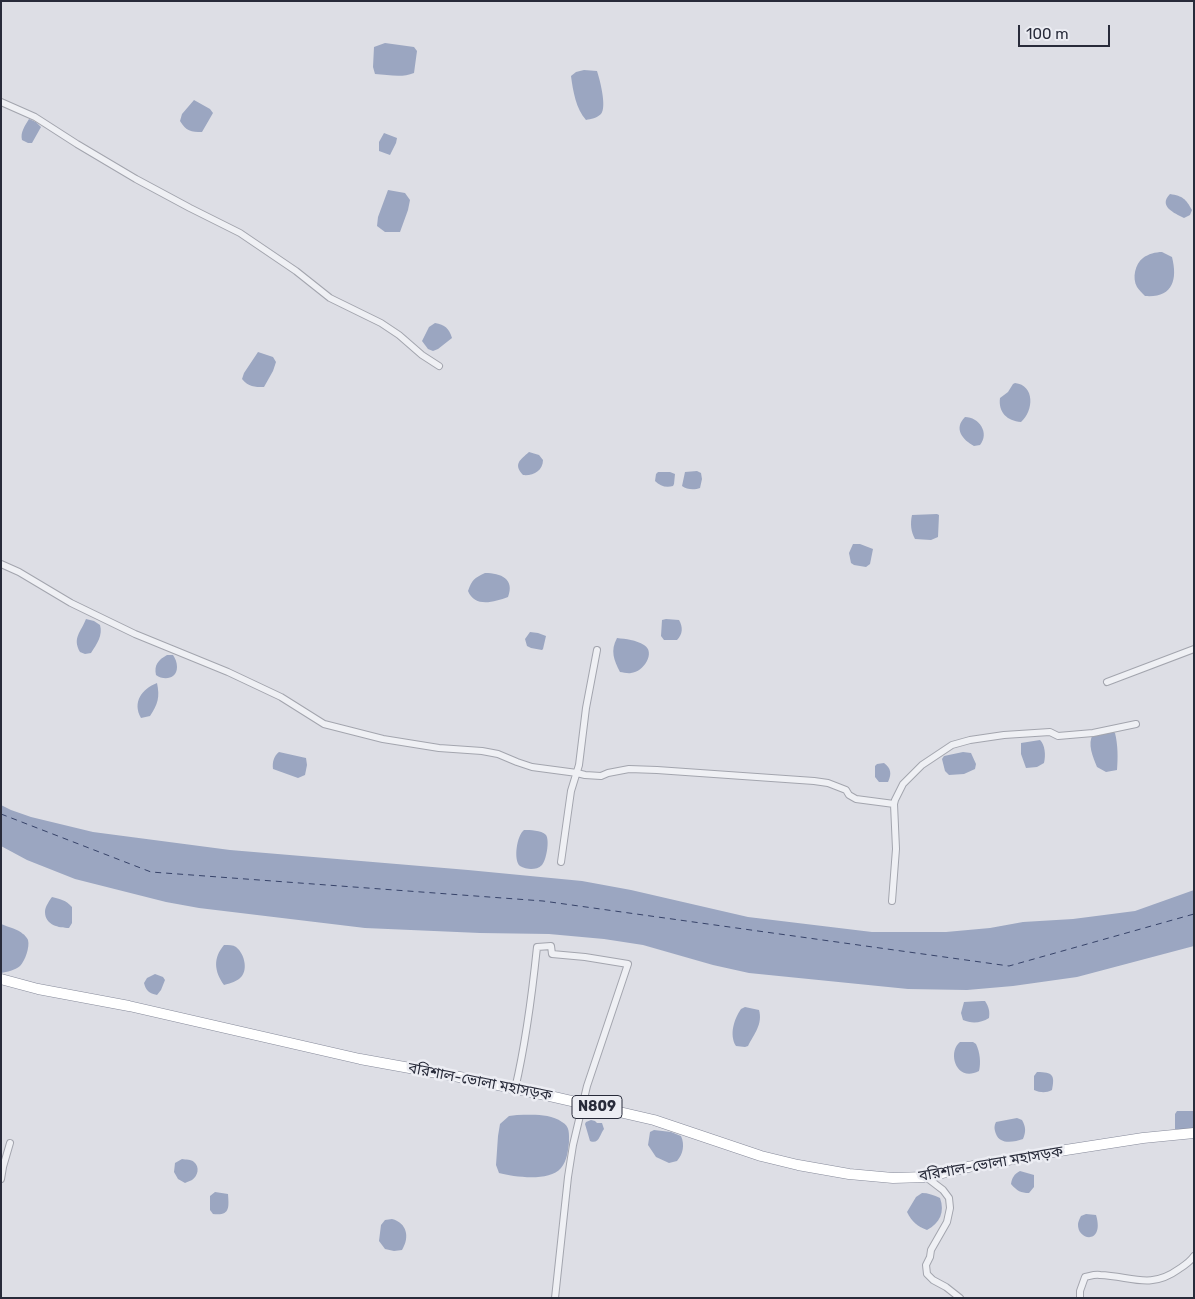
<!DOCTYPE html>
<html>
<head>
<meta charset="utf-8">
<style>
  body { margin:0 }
  #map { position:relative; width:1195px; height:1299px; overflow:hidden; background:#dddee5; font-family:Rubik,sans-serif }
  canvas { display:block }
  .frame { position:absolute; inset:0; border:2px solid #282b3a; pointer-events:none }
  .scale { position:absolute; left:1018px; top:25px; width:92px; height:22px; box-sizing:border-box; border:2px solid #282b3a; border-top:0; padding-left:6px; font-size:15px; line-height:18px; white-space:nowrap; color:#282b3a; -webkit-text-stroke:4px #ecedf3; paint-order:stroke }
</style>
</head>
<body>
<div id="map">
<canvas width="1195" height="1299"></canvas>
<div class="frame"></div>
<div class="scale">100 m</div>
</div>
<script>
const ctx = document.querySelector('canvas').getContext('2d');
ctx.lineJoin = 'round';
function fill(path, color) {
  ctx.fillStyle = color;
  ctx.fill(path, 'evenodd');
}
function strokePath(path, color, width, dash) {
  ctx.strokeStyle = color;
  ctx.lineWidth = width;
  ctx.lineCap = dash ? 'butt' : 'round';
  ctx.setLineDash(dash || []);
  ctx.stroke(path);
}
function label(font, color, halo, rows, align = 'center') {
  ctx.font = font + ' Rubik,"Noto Sans Bengali",sans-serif';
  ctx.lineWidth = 5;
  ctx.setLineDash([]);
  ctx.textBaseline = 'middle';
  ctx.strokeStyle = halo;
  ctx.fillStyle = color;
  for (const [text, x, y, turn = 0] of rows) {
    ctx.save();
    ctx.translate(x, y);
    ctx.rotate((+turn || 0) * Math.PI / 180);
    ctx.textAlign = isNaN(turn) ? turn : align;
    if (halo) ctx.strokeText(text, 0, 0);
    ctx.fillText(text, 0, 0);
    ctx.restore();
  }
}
const water = new Path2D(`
  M385,43l29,4 3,4 -3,22c-12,5 -25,2 -39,1l-2,-7 1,-20z
  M584,70l13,1c3,9 10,36 4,43 -4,4 -10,5 -15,6 -10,-11 -13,-29 -15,-44l5,-4z
  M194,100l16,9 3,4 -11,19c-11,0 -16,-1 -22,-11l2,-7z
  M29,119l7,3 5,5 -9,16h-4l-6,-3c-2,-8 3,-14 7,-21z
  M384,133l13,5 -1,5 -6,12 -11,-4v-9z
  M388,190l17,3 5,7 -2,10 -8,22h-15l-8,-6 1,-9z
  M1170,194c13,2 16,5 22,16l-2,5 -6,3c-10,-5 -26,-12 -14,-24z
  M1162,252l10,5c6,24 0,41 -27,39 -3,-3 -6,-6 -8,-9 -5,-9 -2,-23 6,-29 5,-4 13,-6 19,-6z
  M435,323c10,2 14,5 17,15l-14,11 -5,2 -5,-2 -6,-8 7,-14z
  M258,352l15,5 3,5 -3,9 -9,16c-10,0 -15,0 -22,-8l2,-6z
  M1015,383c20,2 19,28 6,39 -14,-1 -23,-10 -21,-24l8,-6 5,-8z
  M965,417c14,0 25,16 15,28l-6,1c-11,-6 -21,-17 -9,-29z
  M529,452l10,3 4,5c0,11 -10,16 -20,15 -10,-11 -3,-15 6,-23z
  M697,471l4,2 1,6 -2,9c-5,2 -13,2 -18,-2l3,-14z
  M658,472h12l5,2 -1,10 -1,2c-7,2 -13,0 -18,-5l1,-7z
  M937,514l2,1 -1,22 -7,3 -16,-1c-4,-7 -5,-15 -3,-24z
  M853,544h7l13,5 -3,15 -4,3 -12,-2 -3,-2 -2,-10z
  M485,573c16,0 30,6 23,24 -14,5 -33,11 -40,-6 4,-11 6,-13 17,-18z
  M86,619l8,2 6,4c3,10 -3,19 -9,28l-6,1 -5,-2c-8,-14 1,-20 6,-33z
  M666,619l13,1c4,7 4,14 -2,20h-13l-3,-4 1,-16z
  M530,632l8,1 8,3 -3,13 -1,1 -11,-2 -4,-2 -2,-7z
  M617,638c9,1 19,2 27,7 12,7 0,27 -13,28 -3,1 -8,-1 -11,-1 -6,-12 -10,-21 -3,-34z
  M167,655h6c2,3 4,7 4,12 0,12 -13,14 -21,8 -2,-10 2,-15 11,-20z
  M157,683c3,14 1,21 -7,33l-9,2c-9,-16 1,-29 16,-35z
  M1110,730l5,3c3,12 3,25 2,37l-11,2 -9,-5c-4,-10 -10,-23 -4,-33z
  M1040,740c5,5 6,15 4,23l-7,4 -11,1 -5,-14v-11z
  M279,752l27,6 1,7 -2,10 -7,3 -25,-9c-1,-7 1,-13 6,-17z
  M963,752l8,1 5,11 -1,5 -11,5 -15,1 -4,-4 -3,-12 2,-3z
  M884,763c7,5 8,11 4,19h-9l-4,-5v-11l2,-2z
  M1,805l10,5 20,7 62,15 137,18 238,20 114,11 49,9 117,27 124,15h74l44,-4 33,-6 50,-3 62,-8 59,-21v56l-117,31 -64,9 -46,4 -59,-1 -159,-16 -36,-8 -70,-20 -39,-6 -55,-5 -69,-1 -115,-5 -166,-20 -33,-6 -91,-23 -48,-19 -26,-14z
  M524,830c6,0 17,0 22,5 4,6 0,26 -4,30 -3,3 -7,4 -11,4 -3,0 -8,-1 -11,-3 -7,-6 -3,-31 4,-36z
  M52,897c8,2 14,3 20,10v16l-3,5c-10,0 -24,-3 -24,-16 0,-5 4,-11 7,-15z
  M1,924c7,3 17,5 22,10 1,0 5,5 5,6 2,7 -3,21 -8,26 -5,4 -13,6 -19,7z
  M224,945c5,0 9,0 12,2 9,7 13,25 3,32 -4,3 -11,5 -15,6 -10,-14 -11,-27 0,-40z
  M155,974l8,3 2,3 -4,10 -4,5c-8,-2 -11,-4 -13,-12l3,-5z
  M982,1001h3c4,6 5,11 4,17 -8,5 -17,6 -26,2l-2,-7 3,-11z
  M745,1007l14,3c4,14 -5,24 -11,36l-3,1 -9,-1c-7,-11 -2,-27 5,-37z
  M960,1042h13l3,2c4,8 5,19 3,27 -23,12 -32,-19 -19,-29z
  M1037,1072c16,0 18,3 15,18 -6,3 -11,3 -18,0v-14z
  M1177,1111h17v20l-19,-2v-15z
  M517,1115c15,0 32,-2 45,7 8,4 7,12 7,20 -1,9 -2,19 -8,26 -12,14 -46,9 -62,5l-3,-8 2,-29 2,-12 9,-8z
  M1017,1118l5,2c4,7 4,12 1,19 -9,3 -23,6 -27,-5 -2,-5 -2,-8 0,-12z
  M591,1120l4,1 2,2h5l2,6c-4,5 -5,16 -14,12l-5,-17 1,-2z
  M654,1130l17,2 10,4c4,9 2,18 -4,25l-8,2 -13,-6 -8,-12 2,-13z
  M182,1159c4,1 9,0 12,3 6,5 4,14 -2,18 -2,1 -5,2 -7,3l-7,-4 -4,-7 1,-9z
  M1020,1171l14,4v12l-5,6c-8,0 -12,-2 -18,-9 1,-6 3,-10 9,-13z
  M215,1192l13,2c1,14 2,22 -15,20l-3,-4v-14z
  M922,1193c6,0 12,2 18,5 5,14 0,25 -13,32 -10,-4 -15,-8 -20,-18l9,-15z
  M1086,1214l10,1c9,30 -19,26 -18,9 0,-2 2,-6 3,-8z
  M392,1219c15,4 18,18 10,31l-8,1 -9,-2 -6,-8 2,-16 4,-5z`);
const ferry = new Path2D(`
  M1,814l150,58 392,29 466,65 185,-52`);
const minor = new Path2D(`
  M1,102l34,15 42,27 59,35 54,29 50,25 56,38 34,27 51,25 18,12 23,20 17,11
  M1,564l18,8 52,31 64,31 93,38 53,25 43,27 59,15 56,9 43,3 16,3 19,8 15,5 45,6 8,2 16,1 7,-3 21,-4 28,1 157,11 14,2 18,7 3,5 7,4 38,5 2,45 -4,52
  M1107,682l87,-33
  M894,804l1,-4 8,-16 19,-19 30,-20 18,-5 34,-5 46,-3 8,4 35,-3 43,-9
  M561,862l10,-71 8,-26 7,-57 11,-58
  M515,1089c11,-47 17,-94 22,-142l14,-1 1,8 33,3 43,7 -41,122 -14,59 -5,32 -13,121
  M926,1177l17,13 6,8 1,10 -3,14 -16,28 -1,7 -4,8 1,9 6,6 13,7 14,11
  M1,1179l2,-12 7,-24
  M1080,1298v-7l5,-14c5,-1 10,-3 15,-2 31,1 50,15 79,-6 6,-4 11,-7 15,-13`);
const highway = new Path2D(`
  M1,979l37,10 91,17 231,53 105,19 76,16 113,26 107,36 37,9 51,9 44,4 33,-1 42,-10 85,-15 90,-14 51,-5`);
const shields = [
  [597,1107,50]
];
const shieldNames = [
  ["N809",597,1107]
];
const streetNames = [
  ["বরিশাল-ভোলা মহাসড়ক",480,1082,11],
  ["বরিশাল-ভোলা মহাসড়ক",991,1164,-10]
];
fill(water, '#9ba6c1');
strokePath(ferry, '#374369', 1, [6, 5]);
strokePath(minor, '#a3a5ae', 8);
strokePath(highway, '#868a9a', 11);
strokePath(minor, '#eff0f4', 6);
strokePath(highway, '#fff', 10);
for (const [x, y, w] of shields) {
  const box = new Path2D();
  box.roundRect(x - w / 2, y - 11.5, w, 23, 4);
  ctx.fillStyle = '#ecedf3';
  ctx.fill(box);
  strokePath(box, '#282b3a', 1);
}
label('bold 14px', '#282b3a', null, shieldNames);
label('15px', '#282b3a', '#ecedf3', streetNames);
</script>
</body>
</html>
